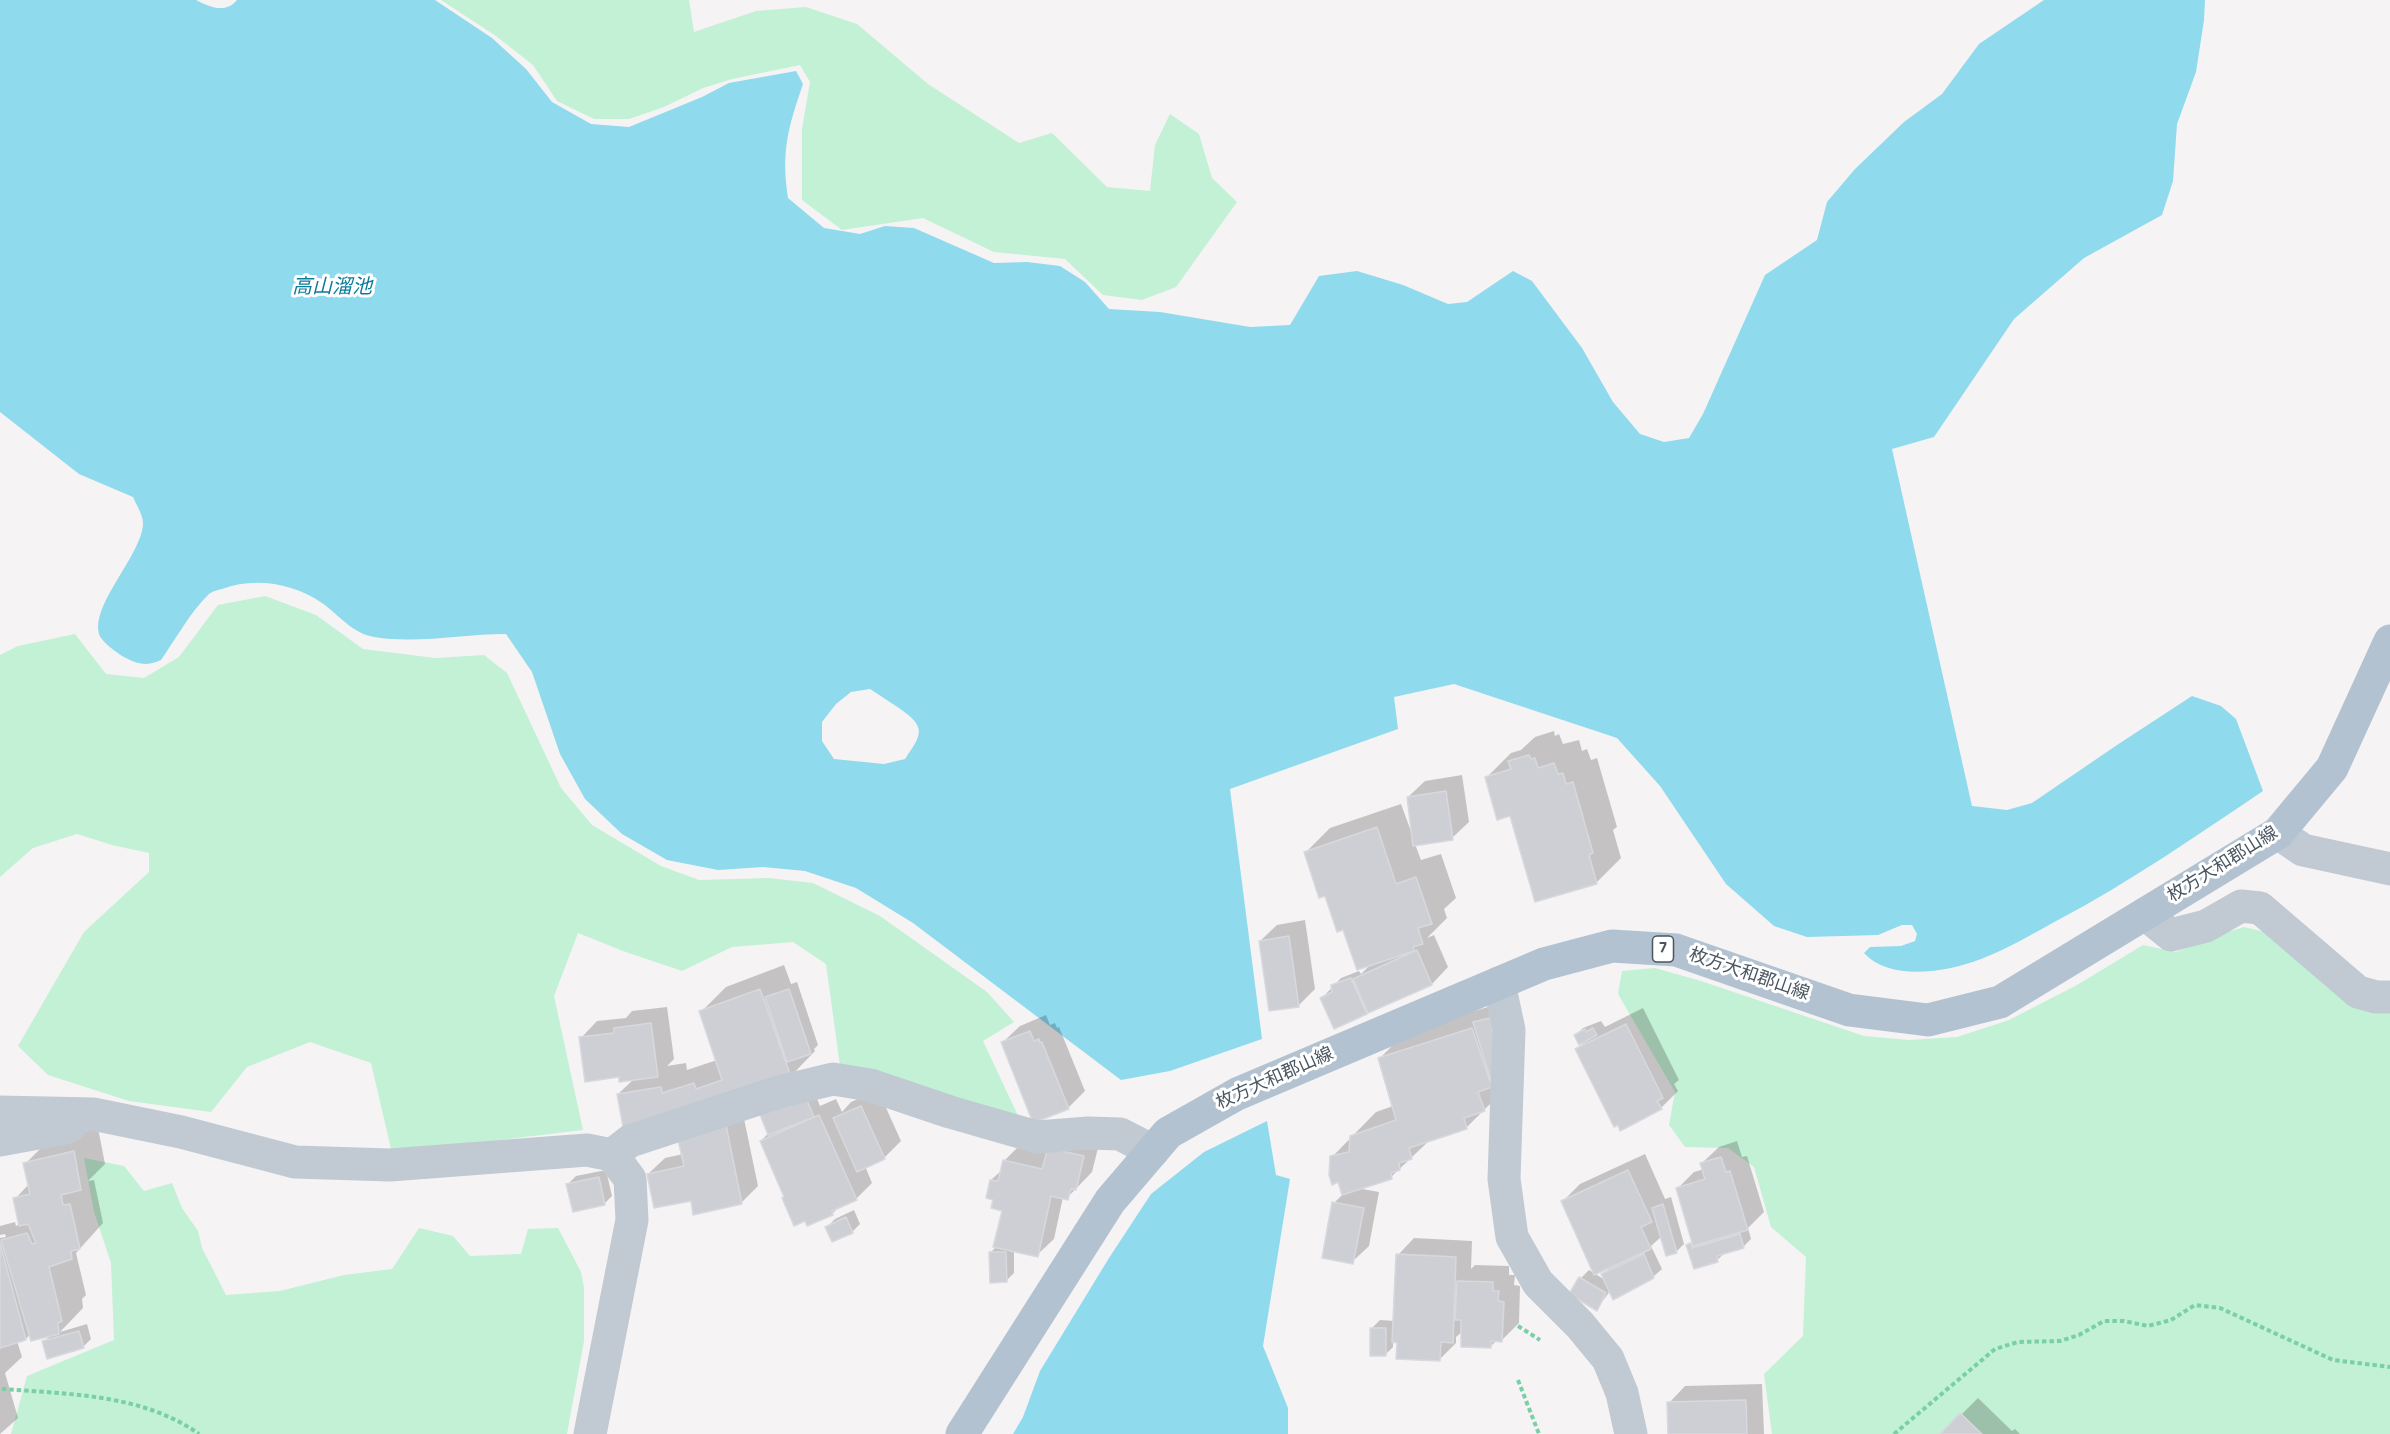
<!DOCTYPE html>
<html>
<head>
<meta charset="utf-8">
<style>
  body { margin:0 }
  canvas { display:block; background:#f5f3f3 }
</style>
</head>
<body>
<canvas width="2390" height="1434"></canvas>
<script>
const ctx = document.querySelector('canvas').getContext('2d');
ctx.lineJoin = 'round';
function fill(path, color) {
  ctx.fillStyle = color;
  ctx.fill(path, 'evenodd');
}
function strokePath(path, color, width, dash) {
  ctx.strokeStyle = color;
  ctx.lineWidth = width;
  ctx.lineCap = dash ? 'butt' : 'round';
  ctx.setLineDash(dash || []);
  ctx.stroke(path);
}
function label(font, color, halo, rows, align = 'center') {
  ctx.font = font + ' "Titillium Web","Noto Sans JP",sans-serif';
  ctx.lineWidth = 6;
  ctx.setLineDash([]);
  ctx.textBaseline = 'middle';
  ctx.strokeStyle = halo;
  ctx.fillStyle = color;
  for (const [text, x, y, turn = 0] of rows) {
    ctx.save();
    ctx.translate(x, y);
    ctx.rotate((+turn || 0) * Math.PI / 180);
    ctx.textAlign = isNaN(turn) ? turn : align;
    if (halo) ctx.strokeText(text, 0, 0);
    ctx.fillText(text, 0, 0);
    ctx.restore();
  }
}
const green = new Path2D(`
  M441,0h248l5,32 62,-21 50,-4 51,17 71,60 91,59 33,-10 55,54 43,4 5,-46 15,-31 29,20 13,44 25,24 -61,85 -34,13 -39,-5 -38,-36 -71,-7 -71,-34 -81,12 -40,-30v-71l8,-47 -10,-17 -68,14 -29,9 -39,19 -35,12h-35l-37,-18 -24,-36 -37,-29z
  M265,596l51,19 47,34 72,9 49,-3 23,18 54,115 31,37 69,41 38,14 70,-2 44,5 67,33 107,76 27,30 -31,19 38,81 -181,-56 -14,-102 -33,-22 -61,5 -50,24 -59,-20 -45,-18 -24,63 29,134 -191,23 -21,-90 -61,-21 -63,25 -36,45 -82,-11 -81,-26 -30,-29 66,-114 65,-60v-19l-37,-8 -35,-11 -44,14 -33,29v-222l18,-9 57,-12 31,40 38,4 35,-21 39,-52z
  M2244,927l25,6 59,55 33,21h29v425h-618l-8,-60 39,-38 3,-79 -35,-30 -17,-60 -26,-19 -43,-1 -16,-22 6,-33 -57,-98 4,-23 33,-3 46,13 163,55 45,4 48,-3 52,-17 68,-35 66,-40 33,7 38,-16z
  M84,1158l40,8 20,25 28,-8 10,25 16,23 4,17 24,47 54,-4 64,-16 48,-6 27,-41 34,8 17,20 51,-2 7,-25 30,-1 23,44 3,16v53l-17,93h-556l16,-58 87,-36 -3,-77 -17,-51z`);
const water = new Path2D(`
  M0,0h196c13,7 30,14 41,0h198l57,38 34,31 26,33 39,22 38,3 73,-30 27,-14 67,-12 7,13c-15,44 -22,67 -15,114l36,30 36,6 25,-8 29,2 80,35 33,-1 33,4 25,16 24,27 51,3 90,15 40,-2 29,-49 38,-5 46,14 45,19 19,-2 46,-31 19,10 50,67 31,54 27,32 24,8 25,-4 14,-24 62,-139 52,-35 10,-38 28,-33 49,-47 38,-28 37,-50 65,-44h161l-1,20 -8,52 -19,52 -4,57 -11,34 -78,43 -70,61 -80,118 -42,12 80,357 35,4 25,-7 85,-58 75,-49 29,10 15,13 27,72c-67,45 -133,91 -205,129 -25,14 -51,29 -77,39 -33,13 -91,23 -117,-6l6,-6 31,-1 14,-5 2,-7 -5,-9h-10l-24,10 -71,2 -33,-11 -48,-42 -66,-98 -43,-48 -163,-54 -60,13 4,32 -168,60 32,250 -92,32 -49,9 -208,-157 -57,-35 -51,-17 -42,-4 -45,3 -51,-10 -45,-26 -37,-35 -25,-45 -28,-82 -26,-38c-43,0 -89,10 -132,3 -22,-4 -35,-22 -52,-34 -29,-20 -68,-26 -100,-14 -4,1 -9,2 -13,5 -19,18 -33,45 -48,66 -16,7 -24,4 -39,-4 -7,-5 -16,-11 -21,-18 -16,-28 42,-83 42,-115 0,-8 -7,-19 -10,-26l-54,-23 -79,-62zM870,689c10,6 19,13 29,19 27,19 24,25 6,51l-21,5 -50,-5 -12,-18v-19l14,-18 15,-12z
  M1267,1121l9,54 14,4 -27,167 25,62v26h-275l10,-17 17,-46 69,-113 42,-64 53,-42z`);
const shadow = new Path2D(`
  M1554,731l1,5 4,-2 4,10 16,-4 3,11 5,-2 4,11 6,-2 20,69 -4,3 8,28 -25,25 -85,-69 -25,-36 25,-25 10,-3 14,-13z
  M1462,775l7,47 -17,16 -37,6 6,16 20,-6 15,44 -12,11 3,9 -20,20 7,-3 14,32 -16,17 -66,28 -44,-14 19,-20 18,-7 2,3 10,-10 -27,-36 -39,-75 25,-25 71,-24 11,30 -4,-37 17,-16z
  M1305,920l10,69 -16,16 -39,-64 17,-16z
  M784,965l7,19 6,-2 21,63 -4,4 1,2 -24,25 -60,20 -113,-2 16,-15 -14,-4 -39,-37 16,-17 29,-3 6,-7 35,-4 7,52 -7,7 19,-3 1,7 30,-10 -16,-48 25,-25z
  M1497,1004l-6,99 -25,25 -36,12 -39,37 -34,11 22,4 -10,54 -17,16 -18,-59 9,-9 -11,-37 44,-45 17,-6 -13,-48 24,-24z
  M1643,1008l36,72 -5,4 4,7 -17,17 -84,-58 9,-10 -11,-4 8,-8 18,-7 4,6z
  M1046,1015l4,10 5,-2 2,5 2,-1 26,64 -17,17 -65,-66 17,-16z
  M812,1086l8,20 16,-7 6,13 9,-10 27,-12 23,51 -17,17 -19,8 7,17 -16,16 -16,7 -7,7 -47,-16 -25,-56z
  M742,1109l16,77 -17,17 -49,-4 -44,-25 17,-16 18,-4z
  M98,1128l7,36 -17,17 6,-1 9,43 -27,30 10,42 -4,4 1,9 -23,24 27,-8 4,15 -8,8 -40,-5 8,-7 -21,-1 -4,5 -9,2 5,16 -17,16 13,45 -18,16v-196l6,-1 -1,-3 -5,1v-9l15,-4 1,4 4,-3 -5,-24 14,-15 -4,-20 25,-25z
  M1100,1140l-8,32 -25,26 -4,-1 -9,42 -17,16 -23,-5v23l-8,8 -15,-29 6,-6 6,-36 -8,-11 -4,-19 11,-10 2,-9 17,-17z
  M1737,1141l5,16 5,-1 17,56 -16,16 3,11 -8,8 -17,5 -9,8 -22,7 -7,-22 5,-5 -16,-51 17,-17 10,-3 -2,-6 17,-16z
  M1645,1154l20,45 6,-2 13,47 -8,8 -14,-16 -11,10 11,23 -9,8 -43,14 -13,18 -26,-15 10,-16 8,-8 16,10 -2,-5 9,-10 -49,-64 17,-17z
  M606,1170l6,26 -8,8 -36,-20 8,-8z
  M854,1210l6,14 -8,8 -25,-5 8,-8z
  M1414,1238l58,3 -1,28 4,-4 34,1v9h6l-1,10 6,1 -1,37 -17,17h-5l-7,7 -27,-16 -7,6v6l-17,17 -46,-19v6l-8,8 -13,-27 8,-8 15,1 3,-66z
  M1762,1384l2,50h-95v-31l16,-17z
  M1978,1398l34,33 3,-2 5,5h-78z`);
const building = new Path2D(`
  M1529,755l2,4 4,-1 3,10 16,-5 4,11 5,-1 3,11 7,-2 20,71 -4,2 8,29 -62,18 -25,-86 -13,4 -12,-43 26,-8 -3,-8z
  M1446,791l7,49 -40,6 -6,-49z
  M1377,827l19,57 20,-7 16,47 -14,4 5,16 -10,3 1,4 -57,19 -14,-40 -6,2 -12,-36 -6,2 -15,-46z
  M1289,936l10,71 -30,4 -10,-70z
  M1417,950l15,35 -64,28 -15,-34z
  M1351,978l16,36 -33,15 -14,-31 12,-6 -1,-7z
  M760,989l31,88 -167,55 -7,-38 44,-7 1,6 32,-10 2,6 26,-9 -23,-69z
  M789,989l22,65 -24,8 -22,-65z
  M1490,1018l9,45 -7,21 -19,-62z
  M651,1023l7,54 -39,5v-5l-34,5 -6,-45 35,-4v-5z
  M1626,1024l37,74 -6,3 5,8 -42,22 -2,-6 -4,2 -39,-78z
  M1472,1028l20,59 -14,5 7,19 -21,7 3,11 -58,19 3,11 -13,4 1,7 -9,3 1,6 -50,16 -4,-13 -6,3 -3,-10 1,-19 19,-4 1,-16 46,-16 -18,-62z
  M1593,1028l4,7 -18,10 -5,-10 11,-6 1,3z
  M1030,1031l4,10 5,-2 1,4 2,-1 27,67 -36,14 -32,-81z
  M804,1093l10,24 -46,18 -11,-28z
  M861,1106l24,53 -28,13 -24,-54z
  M819,1115l38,85 -25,11 1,4 -26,11 -2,-5 -11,5 -12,-28 2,-1 -24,-56z
  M726,1125l16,79 -49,11 -2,-14 -37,7 -7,-34 37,-8 -7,-31z
  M1048,1148l36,8 -8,34 -5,-1 -3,11 -17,-4 -13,61 -45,-10 9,-36 -11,-3 2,-8 -7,-2 4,-18 8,1 5,-21 39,9z
  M74,1151l7,39 -20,5 2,10 7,-1 10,45 -9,2 1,8 -23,8 13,54 -4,2 1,11 -28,7 -30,-101 26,-7 5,11 4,-1 -8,-19 -9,2 -6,-28 17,-4 -7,-31z
  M1721,1157l5,15 4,-1 18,59 -55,16 -17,-58 29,-9 -5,-16z
  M1628,1170l24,52 -11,5 10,22 -57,26 -33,-74z
  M599,1177l6,28 -32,7 -7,-28z
  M1332,1202l32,6 -11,56 -31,-6z
  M1663,1204l14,49 -11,3 -14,-48z
  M846,1217l7,16 -21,9 -7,-15z
  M1740,1234l4,14 -27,8 1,6 -24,7 -8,-24 5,-2 1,5z
  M0,1243l26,97 -26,8z
  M989,1252h17l1,30 -17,1z
  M1396,1254l60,3 -3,86 -12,-1 -1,19 -44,-2 1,-16 -5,-1z
  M1644,1254l10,24 -41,22 -12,-26z
  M1579,1277l27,16 -9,18 -28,-17z
  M1457,1281l36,1v9h6l-1,10 6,1 -2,40 -11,-1v7l-30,-1v-27h-6z
  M1370,1328h16v28h-16z
  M79,1331l5,17 -37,11 -5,-18z
  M1746,1400l1,34h-79l-1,-32z
  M1960,1413l22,21h-42z`);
const path = new Path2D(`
  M1518,1326l22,14
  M1518,1380l21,54
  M2,1389c66,5 141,5 197,45
  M1894,1434l101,-85 23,-7 42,-1 19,-6 25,-14h20l24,5 23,-6 24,-15 25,3 113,52 57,7`);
const minor = new Path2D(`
  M2278,833l25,17 87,19
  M2145,914l26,21 35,-9 35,-20 19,2 98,84 18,5h14
  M1499,983l10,47 -5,149 8,58 26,46 42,42 28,34 14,34 9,41
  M0,1112l93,2 88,18 114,30 95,3 197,-15 25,5 18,24 2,41 -42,214
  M0,1140l65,-12 6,-3
  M612,1155l18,-14 149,-49 54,-13 37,6 80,27 87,25 52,-4 31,1 33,17`);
const major = new Path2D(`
  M962,1434l148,-233 58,-68 69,-39 307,-130 68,-18 64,4 173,60 79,10 72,-18 278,-169 54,-65 58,-127`);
const shields = [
  [1663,949,21]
];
const shieldNames = [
  ["7",1663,949]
];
const streetNames = [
  ["枚方大和郡山線",2223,865,-32],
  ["枚方大和郡山線",1749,975,19],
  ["枚方大和郡山線",1275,1079,-24]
];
const waterNames = [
  ["高山溜池",332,288]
];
fill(green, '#c3f1d5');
fill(water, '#90daee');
fill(shadow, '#0003');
fill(building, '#cdcfd5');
strokePath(building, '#d7d9de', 1.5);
strokePath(path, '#7ad0a6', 4, [4.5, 3]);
strokePath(minor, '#c1cad2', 33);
strokePath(major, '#b3c2d1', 33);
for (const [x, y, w] of shields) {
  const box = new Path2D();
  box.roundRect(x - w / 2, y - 13, w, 26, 4.5);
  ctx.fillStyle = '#fff';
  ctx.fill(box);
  strokePath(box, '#4a5661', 1.5);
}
label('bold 16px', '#4a5661', null, shieldNames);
label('18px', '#4a5661', '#fff', streetNames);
label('italic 20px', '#0c7c9b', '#fff', waterNames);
</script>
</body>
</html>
